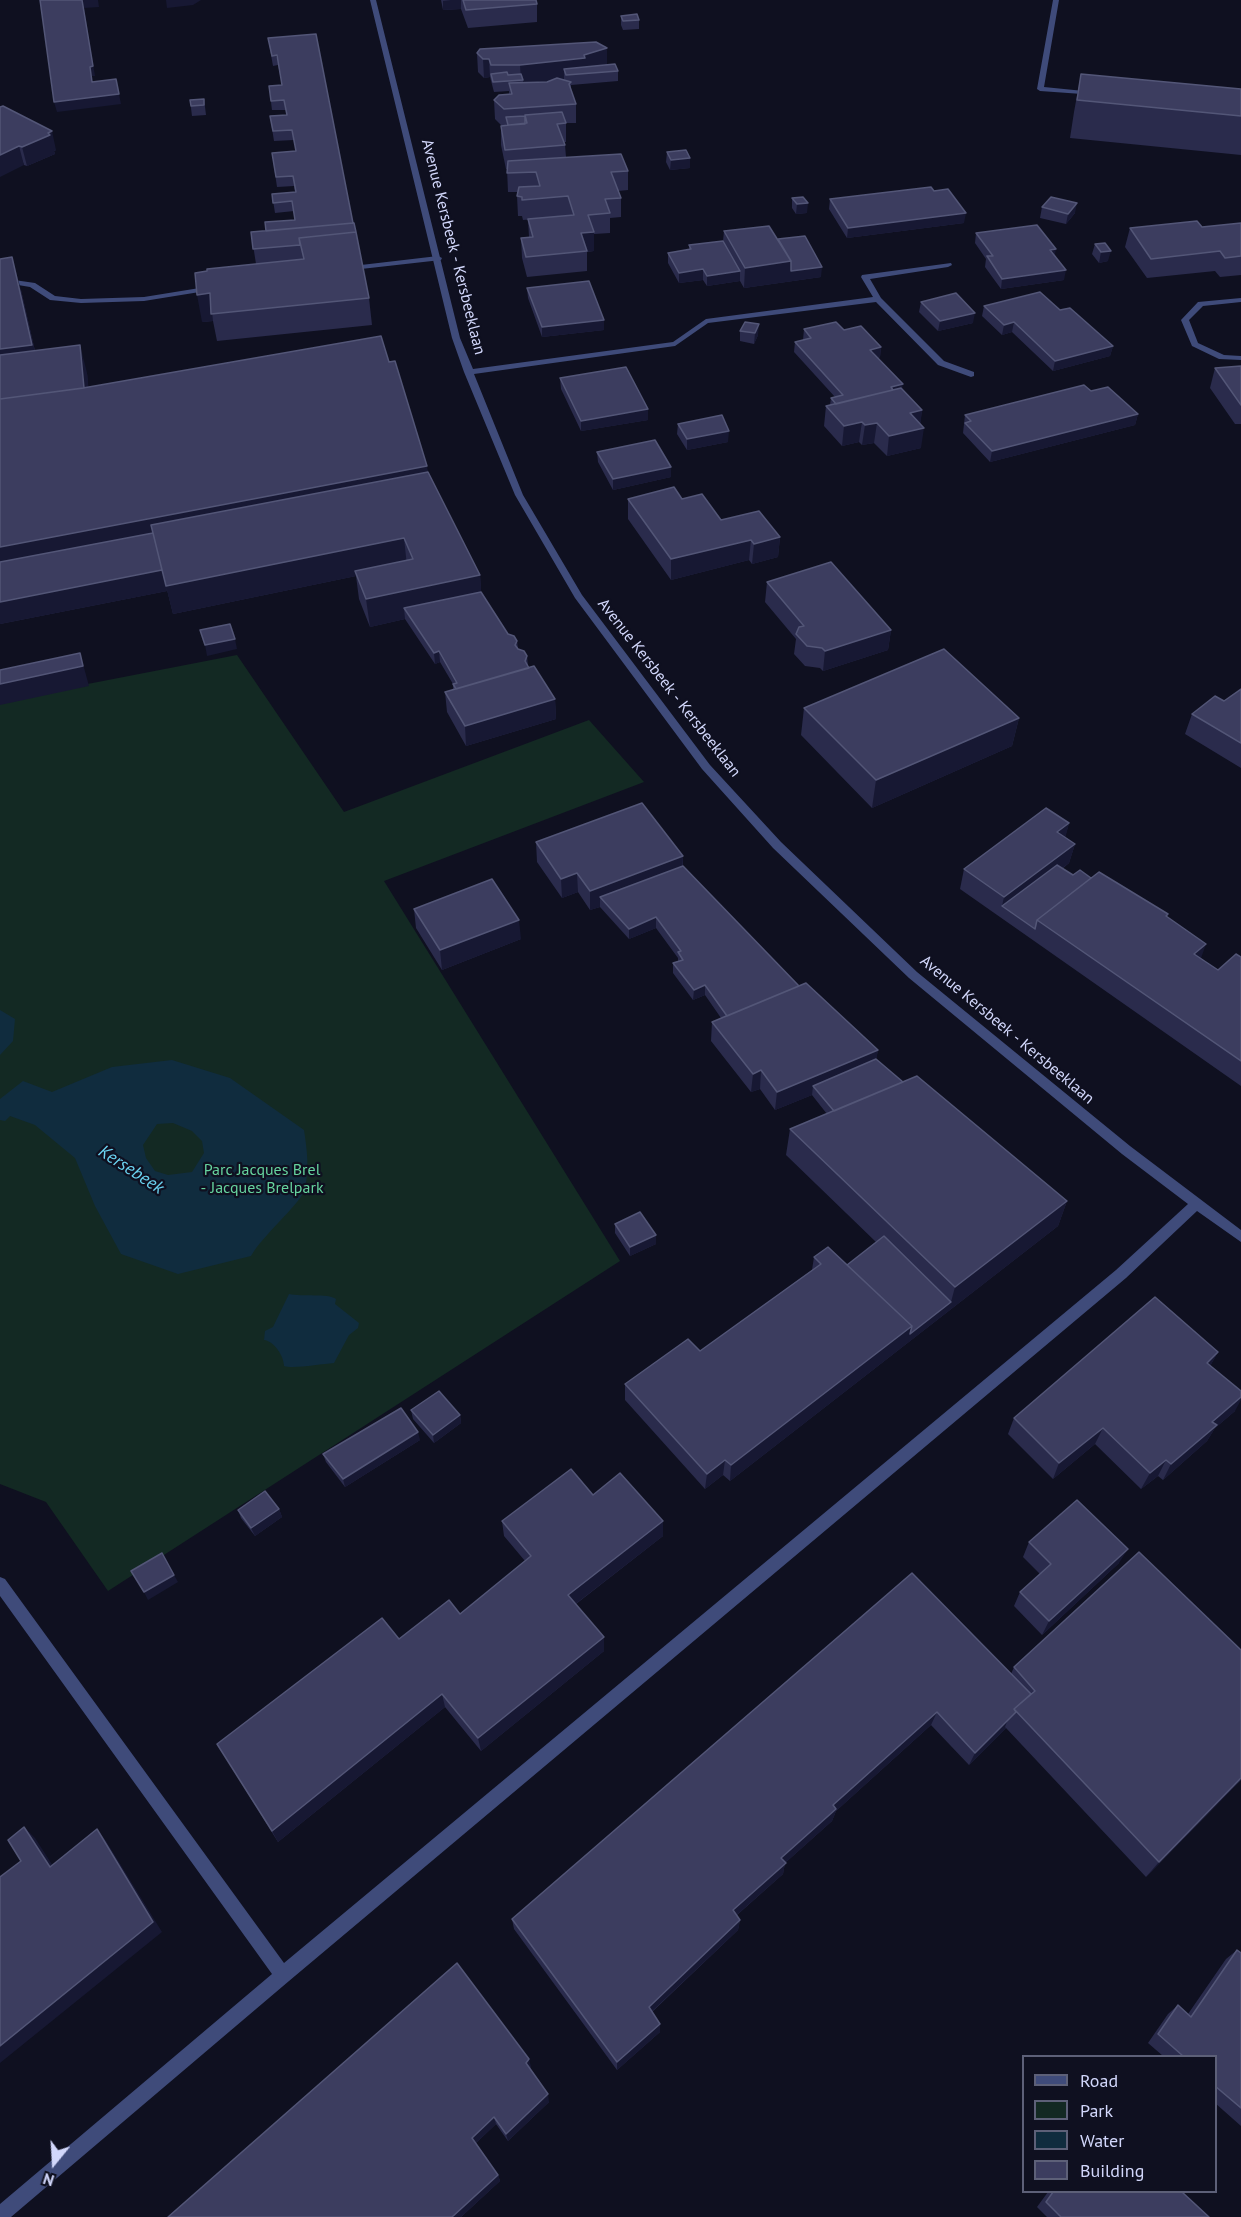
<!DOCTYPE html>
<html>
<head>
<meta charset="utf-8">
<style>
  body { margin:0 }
  #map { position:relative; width:1241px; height:2217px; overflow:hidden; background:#0f1020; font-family:"PT Sans",sans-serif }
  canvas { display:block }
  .legend { position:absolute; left:1022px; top:2055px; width:195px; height:138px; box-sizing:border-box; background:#0f1020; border:2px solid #5d6078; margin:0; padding:8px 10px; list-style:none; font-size:18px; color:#d2d7fb }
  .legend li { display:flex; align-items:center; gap:12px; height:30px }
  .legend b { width:30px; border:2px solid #5d6078 }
  .north { position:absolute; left:24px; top:2133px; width:60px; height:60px; -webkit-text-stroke:4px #0f1020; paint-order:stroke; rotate:198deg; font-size:16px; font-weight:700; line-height:24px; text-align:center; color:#d2d7fb }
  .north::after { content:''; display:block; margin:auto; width:21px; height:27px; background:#d2d7fb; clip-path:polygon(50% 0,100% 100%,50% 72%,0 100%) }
</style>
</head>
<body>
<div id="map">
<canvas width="1241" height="2217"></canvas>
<ul class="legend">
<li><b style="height:8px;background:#3f4b7a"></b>Road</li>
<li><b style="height:16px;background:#132923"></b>Park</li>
<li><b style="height:16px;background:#102c3e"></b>Water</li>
<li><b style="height:16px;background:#3c3d5f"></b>Building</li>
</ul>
<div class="north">N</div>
</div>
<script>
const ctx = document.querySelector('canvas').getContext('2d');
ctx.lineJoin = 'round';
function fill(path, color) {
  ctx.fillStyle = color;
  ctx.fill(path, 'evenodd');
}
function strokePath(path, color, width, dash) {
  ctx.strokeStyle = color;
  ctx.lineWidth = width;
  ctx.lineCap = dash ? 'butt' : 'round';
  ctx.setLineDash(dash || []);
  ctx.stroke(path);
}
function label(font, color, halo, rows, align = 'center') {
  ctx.font = font + ' "PT Sans",sans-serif';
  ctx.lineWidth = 4.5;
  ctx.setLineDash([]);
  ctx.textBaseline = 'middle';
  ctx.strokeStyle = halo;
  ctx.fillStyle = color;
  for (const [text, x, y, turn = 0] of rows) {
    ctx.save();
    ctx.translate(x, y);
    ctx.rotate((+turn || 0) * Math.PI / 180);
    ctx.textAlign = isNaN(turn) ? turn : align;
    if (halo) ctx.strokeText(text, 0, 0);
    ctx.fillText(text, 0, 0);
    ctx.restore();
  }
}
const green = new Path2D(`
  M237,655l107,157 245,-92 55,62 -260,99 236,380 -512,330 -62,-89 -46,-18v-783z`);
const water = new Path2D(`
  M0,1010l15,9 -2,22 -13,14z
  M172,1060l58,18 74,52c3,19 6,42 0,61 -5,14 -42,45 -53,65l-73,18 -57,-20 -26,-48 -20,-48 -40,-33 -25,-9 -5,5 -5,-1v-21l23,-18 29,11 60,-25zM173,1123l19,8 10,10 2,12 -12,19 -24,3 -13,-4 -9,-13 -3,-13 14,-21z
  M289,1294c13,3 39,-1 47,5l-1,5 24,19 -1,5 -9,7 -15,28c-13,1 -41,6 -50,3 0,-10 -10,-25 -20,-26l1,-9 8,-4z`);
const service = new Path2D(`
  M1053,0h6l-15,87 50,5 2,1v2l-56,-4 -3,-2z
  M438,256l4,2 -1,2 -80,9 -4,-2 4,-2z
  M0,278l35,5 20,13 26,3 63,-2 68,-11 4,2 -4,2 -68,11 -63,2 -31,-3 -20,-13 -30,-5z`);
const minor = new Path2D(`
  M370,0h6l84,338 13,31 200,-27 33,-23 167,-22 -12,-20 1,-2 89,-12 1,2 -4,2 -78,12 11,19 63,63 30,11v4l-3,1 -33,-12 -62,-63 -168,21 -33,23 -201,28 49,121 59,100 128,170 71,77 136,130 213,174 111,84v12l-44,-31 -71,67 -837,703 -278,236h-11v-13l272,-230 -272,-378v-19l5,2 279,384 832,-693 72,-66 -66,-50 -213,-176 -136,-130 -71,-79 -127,-171 -60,-103 -51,-123 -12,-34z
  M1241,298v4l-38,4 -14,14 9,23 26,12 17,1v4l-22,-1 -27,-13 -11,-26 17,-18z`);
const wall = new Path2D(`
  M441,0h95l1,4v18l-69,6 -7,-19 -18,1z
  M621,16l18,4v9l-16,1 -2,-5z
  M268,38l85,185 16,75 3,27 -155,16 -4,-20 -11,1 54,-58 -5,-32 15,-1 29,-11 -1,-9 -19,2 -3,-19 23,-2 -1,-6 -17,1 -5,-34 24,-2 -2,-11 -20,1 -4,-25 17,-1 -1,-5h-14l-3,-24 13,-1 -4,-20 -5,1z
  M607,48v17l11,6v10l-47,4v6l5,13v19h-10v19h-2l1,3 1,12 62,14v19l-10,1 3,7v19l-11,1v15l-16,1v17l-7,1v19l-60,6 -5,-19 -1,-20 8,-1 -1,-18 40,-3 -45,4 -1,-4h-4l-1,-20 1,-4h-10l-1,-23h-1l-5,-24v-19h1l-7,-7 -1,-19 15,-5v-4l-15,1 -4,-15 -6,1 -6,-6 -1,-19zM551,81l-4,1 -14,1z
  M1081,74l160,15v66l-171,-17 4,-26z
  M204,99l2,16 -14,1 -2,-16z
  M0,107l56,43 -2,1 1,3 -28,12 -3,-1z
  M667,152l23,16 -20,2 -4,-8z
  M934,191l30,32 -117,15 -18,-29 1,-10z
  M792,198l15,15 -11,1 -4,-6z
  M1042,207l33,6 -9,11 -26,-6z
  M1241,223v52l-21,2 -5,-6 -68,7 -22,-31 5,-19 72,-1z
  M724,231l54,8 43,38 -77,11 -4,-7 -33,5 -4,-6 -24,3 -11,-20v-10l21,-3v-5l34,-4z
  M976,233l79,22 9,25 -63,9 -16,-22 1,-8 -11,-16z
  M1095,244l13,17 -9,2 -7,-9z
  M527,288l77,42 -62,7 -14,-39z
  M21,290l14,61 52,22 1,14 301,-25 39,110 52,103 1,17 27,42 9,7 1,8 9,7 1,10 27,33 1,20 -90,27 -19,-34 -2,-20 8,-2v-6l-13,-22 -5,2 -30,-45 -35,8 -11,-28 -3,-23 -183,38 -15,-61 9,38 -167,33z
  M921,302l52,21 -35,8 -19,-19z
  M984,306l76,4 53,36 -3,10 -57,15 -41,-39 -10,3 -20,-19z
  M745,322l13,13 -4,9 -14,-3v-10z
  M804,329l40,1 37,17 -1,10 -2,1 24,31 20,21 -2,14 1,24 -34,8 -13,-13 -12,2 -3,-3 -17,4 -18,-20 2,-20 4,-1 1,-7 4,-1 -41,-45 1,-10 8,-2z
  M1241,366v58h-6l-25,-36 5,-20z
  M560,378l88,31v11l-67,11 -20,-42z
  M1091,391l47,23 -3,11 -145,37 -27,-29 2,-18z
  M678,424l50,18 -41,8 -10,-16z
  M597,452l74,15v10l-58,13 -15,-28z
  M628,499h54l39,21 59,17 -2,20 -26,7 -3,-4 -78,20 -43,-61z
  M767,582l124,48 -3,20 -65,21 -3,-3 -15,-2 -11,-12 2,-15 -31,-37z
  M1241,689v79l-56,-34 7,-20 32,-13z
  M804,708l215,10 -7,28 -140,62 -71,-73z
  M1069,823l-4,14 10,7 -6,19 -7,6 11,6 18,3 77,36 -1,3 34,42 17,11 23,-13v129l-281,-197 4,-20z
  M536,842l147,14v10l116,120 79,64 -2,9 27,23 164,119 -9,25 -328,255 -7,-6 -18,14 -80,-89v-16l75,-33 112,-81 2,-13 33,8 29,-23 -90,-87 4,-26 37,-15 -15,-19 -37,15 -15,-21 -9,3 -40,-51 1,-19 9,-4 -16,-23 -12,5 -20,-27v-10l5,-2v-3l-22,-30 -27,11 -29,-32 -10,3 -12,-18 -16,6 -25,-36z
  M414,909l107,30 -79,31 -26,-42z
  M615,1224l41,11v9l-26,12 -15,-23z
  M1218,1352l-8,14 25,45 -20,17 -8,13 -44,39 -5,-4 -17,13 -46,-45 -42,35 -45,-45 6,-16z
  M411,1410l49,5 1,8 -27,20 -21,-24z
  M420,1440l-75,47 -19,-25 -3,-8z
  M593,1495l70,41 -87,68 28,47 -123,100 -36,-44 -167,135 -61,-98 182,-105 61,-25 65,-53 -21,-25 -2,-15z
  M279,1509l3,8 -27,19 -14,-18 -3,-8z
  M1029,1542l90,21 -77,72 -28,-29 6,-14 20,-18 -17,-17z
  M1014,1667l227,113 -95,97 -140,-149 -37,37 -38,-40 -95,86 -4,10 -47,42 -2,11 -46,41 3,5 -2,10 -86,82 8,12v8l-43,38 -103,-141 -2,-10 499,-245z
  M1237,1950l4,3v173l-26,-23v-47h-52l-15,-13 20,-29 10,-9 10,9 38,-55z
  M531,2067l-2,2 20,33 -41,39 -12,-17 -20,19 22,32 2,6 -39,36h-293z
  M1048,2192h134l27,25h-162l-10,-10z`);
const shadedWall = new Path2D(`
  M82,0h16l1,7 -15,1 11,68h-3l2,15 -4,-24z
  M166,0h35l-8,5 -26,3z
  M451,0h10v9l-18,1v-9z
  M607,48v18l-43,3v10l-41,5v-4h-2l-1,-15 64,-10z
  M483,59h6l1,18 -6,1z
  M116,79l5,25 -64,8 -3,-10z
  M52,131l4,19 -2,1 1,3 -28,12 -5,-19z
  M19,146l5,19 -24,12v-22z
  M690,158v10l-20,2 1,-10z
  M808,203l-1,10 -11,1 1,-10z
  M1077,203l-2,10 -9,11 2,-10z
  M966,213l-2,10 -117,15 1,-10z
  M594,232v19l-13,1v-19z
  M1056,249l-2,10 -4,-9z
  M1111,251l-3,10 -9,2 2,-11z
  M12,257l9,33 20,88 -41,6v-35z
  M791,261l31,6 -1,10 -77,11 1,-20z
  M703,269v11l-24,3v-10z
  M1066,270l-2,10 -63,9 1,-10z
  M740,271v10l-33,5v-10z
  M210,293l3,28 -11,1 -5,-27z
  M975,313l-2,10 -35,8 2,-10z
  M604,320v10l-62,7v-10z
  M1014,322l-2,10 -10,3 2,-10z
  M759,324l-1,11 -4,9 1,-11z
  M80,345l7,28 5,48 -92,13z
  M1113,346l-3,10 -57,15 2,-10z
  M881,347l-1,10 -11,3 1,-10z
  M903,384l-2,11 -11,3 1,-11z
  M648,409v11l-67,11v-10z
  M922,410l-2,19 4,-1 -3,20 -34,8 2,-20 21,-23z
  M1138,414l-3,11 -145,37 2,-11z
  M862,422l-3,20 -17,4 2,-20z
  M877,423l-3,20 -12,2 3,-20z
  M729,431l-1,11 -41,8v-11z
  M427,466l4,34 -280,25 16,66 -167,33v-77z
  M671,467v10l-58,13v-11z
  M780,537l-2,20 -26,7 2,-20z
  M404,538l3,28 -52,5 1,5 -183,38 -7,-28z
  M751,540l-2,20 -78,20v-21z
  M480,575l2,28 -78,5 1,11 -35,8 -4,-28z
  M891,630l-3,20 -65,21 2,-20z
  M235,639l2,10 -30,7 -2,-11z
  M439,651l1,11 -5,2 -1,-11z
  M80,653l9,33 -89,19v-21z
  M555,699l1,20 -90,27 -1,-20z
  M1019,718l-7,28 -140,62 4,-28z
  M1069,823l-5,20 -7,-11z
  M1075,844l-6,19 -61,47 -6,-4 2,-9z
  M683,856l-1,20 -82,21v10l-10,3v-19z
  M577,873l1,19 -16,6 -1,-19z
  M656,917v11l-27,11v-10z
  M519,920l2,19 -79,31 -2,-20z
  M1206,944l-7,20 -5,-10z
  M705,985v10l-12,5 1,-10z
  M878,1050l-3,18 -62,18 -1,9 -37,15 2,-18z
  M761,1070l-1,19 -9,3 2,-18z
  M1067,1201l-9,25 -328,255 1,-16 181,-139 39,-24 4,-15z
  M656,1235v9l-26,12v-9z
  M1218,1352l-9,16 -2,-5z
  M1241,1397v3l-6,11 -20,17 -8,13 -44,39 8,-16 41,-42z
  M460,1415l1,8 -27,20 -1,-8z
  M1103,1428l-8,16 -42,35 6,-16z
  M418,1432l2,8 -75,47 -2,-8z
  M725,1460l-2,15 -18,14 2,-15z
  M1166,1460l-8,16 -17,13 9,-16z
  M279,1509l3,8 -27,19 -4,-8z
  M663,1521v15l-94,73 -1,-14z
  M1128,1549l-9,14 -77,72 7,-14z
  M174,1575l4,7 -30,18 -4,-8z
  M604,1637v14l-123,100 -3,-13z
  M442,1694l3,13 -167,135 -6,-11z
  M937,1712l-6,13 -95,86 -4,10 -47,42 -2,11 -52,46 2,-10 48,-52 52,-53z
  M1008,1719l-3,8 1,1 -37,37 6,-12z
  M1241,1778v2l-95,97 13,-15z
  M24,1827l11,11 25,39 -10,-10z
  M97,1829l9,12 56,91 -162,131v-17z
  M740,1920l-2,10 -90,85 1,-8z
  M660,2024v8l-43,38v-8z
  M529,2059l2,8 -4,4 -1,-8z
  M548,2094l1,8 -41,39 -2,-7z
  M494,2117l2,7 -21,20 -3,-6z
  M498,2175l2,6 -39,36h-9z`);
const building = new Path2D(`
  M40,0h42l11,66 -3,1 2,15 24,-3 3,15 -65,8z
  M463,0h73l1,4 -71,6z
  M637,14l2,6 -16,1 -2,-5z
  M316,34l37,189 -87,8 -1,-9 30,-2 -3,-19 -19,2 -1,-9 24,-2 -3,-16 -17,1 -4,-24 24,-2 -4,-21 -19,1 -3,-15 17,-1 -3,-15 -13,1 -2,-15 13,-1 -5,-30 -5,1 -4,-18z
  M596,42l11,6 -23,7 1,3 -65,7h-29l-2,-6h-6l-6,-6 3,-4z
  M615,64l3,7 -52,4 -2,-6z
  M507,72l1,3 13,-1 2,6 -30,2 -2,-8z
  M1081,74l160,15v27l-164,-16z
  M557,78l14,4 -2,2 7,20 -72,5 -10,-9 5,-5 13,-1 -3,-11 38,-1z
  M204,99v6l-13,1 -1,-6z
  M3,106l49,25 -4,2 2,2 -28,12 -3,-1 -19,9v-48z
  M562,112l4,11 -9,1 8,21 -60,5 -4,-24 26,-3 -2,-8z
  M525,116v8l-17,1 -2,-8z
  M686,150l4,8 -19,2 -4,-8z
  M621,154l7,17 -17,1 10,26 -16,1 5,14 -22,2 6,17 -13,1 6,18 -61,6 -5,-19 12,-1 -5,-18 46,-4 -6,-19 -46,4v-3l-5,-1 2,-9 21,-1 -4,-14 -29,1 1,-12z
  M931,187l3,4 14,-2 18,24 -118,15 -18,-29z
  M803,197l5,6 -11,1 -5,-6z
  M1051,197l26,6 -9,11 -26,-7z
  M1197,221l5,6 39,-4v33l-16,2 -5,-7 -69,8 -21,-31z
  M354,223l2,9 -57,6 1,7 -47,4 -2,-17z
  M1037,225l19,24 -6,1 16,20 -64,9 -15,-23h6l-17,-23z
  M769,226l22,35 -46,7 -21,-37z
  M356,232l13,66 -158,16 -1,-21 -13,2 -2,-22 12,-2v-2l97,-10 -5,-21z
  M805,236l17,31 -31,4v-10l-13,-22z
  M723,241l17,30 -33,5 -4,-7 -24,4 -11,-20 23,-4 -2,-4z
  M1105,243l6,8 -10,1 -6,-8z
  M12,257l20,88 -32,4v-90z
  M589,281l15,39 -62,7 -15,-39z
  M1040,292l20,18 10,-2 43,38 -58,15 -41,-39 -10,3 -20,-19z
  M956,293l19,20 -35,8 -19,-19z
  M745,322l14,2 -4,9 -15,-2z
  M836,322l8,8 17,-4 20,21 -11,3 33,34 -12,3 2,3 -57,14 -5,-6 12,-3 -48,-53 16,-4 -7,-9z
  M381,336l8,26 6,-1 32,105 -427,81v-148l83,-11z
  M80,345l4,43 -84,11v-44z
  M1241,366v39l-26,-37z
  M626,367l22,42 -67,12 -21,-43z
  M1084,385l7,6 17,-4 30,27 -146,37 -27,-28 6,-2 -6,-6z
  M901,388l21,22 -12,3 14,15 -35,8 -12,-13 -12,2 -3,-3 -18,4 -18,-20z
  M722,415l7,16 -42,8 -9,-15z
  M655,440l16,27 -58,12 -16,-27z
  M428,472l52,103 -114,24 -11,-28 58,-12 -9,-21 -238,48 -15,-61z
  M674,487l8,12 20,-5 19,26 38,-9 21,26 -26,7 -3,-4 -80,19 -43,-60z
  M153,533l9,37 -162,32v-40z
  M831,562l60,68 -66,21 -3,-3 -15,-2 -11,-12 3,-7 5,-1 -37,-44z
  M481,592l27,42 6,2 3,5 -2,4 3,4 6,2 3,5 -2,5 4,7 -73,21 -3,-5 4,-1 -18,-32 -5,2 -30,-45z
  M230,624l5,15 -30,6 -5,-15z
  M944,649l75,69 -143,62 -72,-72z
  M80,653l3,13 -83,18v-14z
  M534,666l21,33 -90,27 -20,-34z
  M1241,689v54l-49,-29 23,-18 9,5z
  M642,803l41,53 -93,35 -13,-18 -16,6 -25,-37z
  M1046,808l23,15 -12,9 18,12 -71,53 -40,-28z
  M1057,865l16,10 7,-5 11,8 -54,42 -2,9 -33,-23z
  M683,866l116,120 -72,30 -22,-31 -11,5 -21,-27 10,-3 -5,-8 3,-1 -25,-34 -27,12 -29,-32z
  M1099,872l69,42 -2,2 40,28 -12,10 24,16 18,-16 5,3v104l-204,-141z
  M492,879l27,41 -79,30 -26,-41z
  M806,983l72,67 -101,42 -16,-22 -8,4 -41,-52z
  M876,1059l27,23 -69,29 -21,-25z
  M917,1076l150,125 -112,86 -165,-158z
  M640,1212l16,23 -26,12 -15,-23z
  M884,1236l67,66 -41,32 2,-8 -65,-61z
  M828,1247l84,79 -181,139 -6,-5 -18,14 -82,-90 63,-45 12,12 121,-87 -7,-7z
  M1155,1297l63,55 -11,11 34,28v6l-29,25 5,3 -46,39 -5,-4 -16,13 -47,-45 -44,35 -45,-45z
  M439,1391l21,24 -27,20 -22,-25z
  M401,1408l17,24 -75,47 -20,-25z
  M571,1469l22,26 27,-22 43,48 -95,74 36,42 -126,101 -36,-44 -170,137 -55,-87 165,-126 17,21 50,-39 11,14 71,-58 -29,-35z
  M265,1491l14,18 -28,19 -13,-18z
  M1077,1500l51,49 -79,72 -29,-29 31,-28 -22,-22z
  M1139,1552l102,98v128l-82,84 -145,-153 21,-18 -21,-24z
  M162,1553l12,22 -30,17 -13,-21z
  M912,1573l119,121 -17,15 2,3 -41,41 -38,-41 -104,93 3,4 -55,49 5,5 -53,47 7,10 -91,87 11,17 -43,38 -105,-143z
  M24,1827l26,40 47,-38 56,93 -153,124v-169l21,-16 -13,-21z
  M1237,1950l4,3v155l-26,-22v-30h-32l-25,-22 20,-29 13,12z
  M457,1963l72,96 -3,4 22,31 -42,40 -12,-17 -22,21 26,37 -46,42h-284z
  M1053,2192h129l27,25h-148l-15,-15z`);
const streetNames = [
  ["Avenue Kersbeek - Kersbeeklaan",453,247,76],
  ["Avenue Kersbeek - Kersbeeklaan",669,688,52],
  ["Avenue Kersbeek - Kersbeeklaan",1007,1030,40]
];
const parkNames = [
  ["Parc Jacques Brel",262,1170],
  ["- Jacques Brelpark",262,1188]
];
const waterNames = [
  ["Kersebeek",131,1170,33]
];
fill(green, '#132923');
fill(water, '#102c3e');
fill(service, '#3f4b7a');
fill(minor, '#3f4b7a');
fill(wall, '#2a2b4c');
fill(shadedWall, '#171833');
fill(building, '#3c3d5f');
strokePath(building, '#535677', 1.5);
label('16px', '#d2d7fb', '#0f1020', streetNames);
label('16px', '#66d39e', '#0f1020', parkNames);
label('italic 18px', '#6ad3f1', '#0f1020', waterNames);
</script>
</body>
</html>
